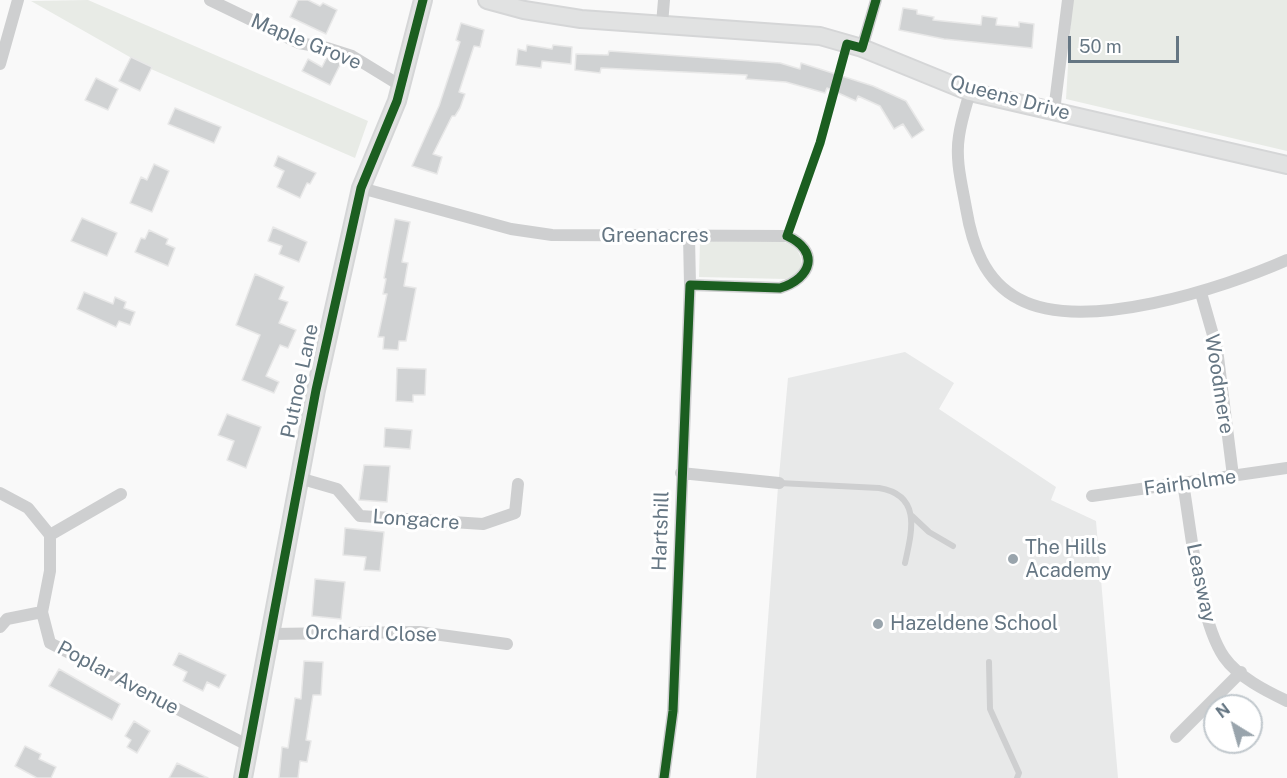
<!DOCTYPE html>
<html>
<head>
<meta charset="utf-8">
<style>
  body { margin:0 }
  #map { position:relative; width:1287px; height:778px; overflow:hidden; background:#f9f9f9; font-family:"Public Sans",sans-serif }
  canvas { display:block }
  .north { position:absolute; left:1203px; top:694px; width:60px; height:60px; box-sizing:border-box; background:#fff; border:2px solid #c1c8cd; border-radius:50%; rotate:323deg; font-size:16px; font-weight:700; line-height:24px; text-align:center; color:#657683 }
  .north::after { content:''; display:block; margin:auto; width:21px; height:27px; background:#99a4ac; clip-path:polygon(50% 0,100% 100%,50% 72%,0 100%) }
  .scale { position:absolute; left:1068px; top:36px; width:111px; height:27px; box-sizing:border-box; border:3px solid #657683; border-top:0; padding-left:8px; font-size:18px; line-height:21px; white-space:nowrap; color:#657683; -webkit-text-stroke:4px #fff; paint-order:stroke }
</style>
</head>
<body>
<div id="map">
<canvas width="1287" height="778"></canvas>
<div class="north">N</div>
<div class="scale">50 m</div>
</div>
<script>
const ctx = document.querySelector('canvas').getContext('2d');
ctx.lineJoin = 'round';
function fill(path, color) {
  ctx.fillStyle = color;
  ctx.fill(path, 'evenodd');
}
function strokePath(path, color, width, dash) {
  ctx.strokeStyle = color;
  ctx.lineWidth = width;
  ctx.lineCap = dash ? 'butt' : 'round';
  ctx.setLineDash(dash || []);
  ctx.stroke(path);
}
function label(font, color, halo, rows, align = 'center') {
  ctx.font = font + ' "Public Sans",sans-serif';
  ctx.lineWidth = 6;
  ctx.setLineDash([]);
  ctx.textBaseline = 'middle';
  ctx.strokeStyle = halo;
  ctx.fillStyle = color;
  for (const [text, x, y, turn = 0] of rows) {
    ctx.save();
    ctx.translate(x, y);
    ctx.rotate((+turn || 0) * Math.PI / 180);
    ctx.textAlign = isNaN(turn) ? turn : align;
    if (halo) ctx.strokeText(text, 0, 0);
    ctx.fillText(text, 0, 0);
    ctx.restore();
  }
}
const built = new Path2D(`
  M905,352l49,31 -15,26 117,78 -5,13 45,21 22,257h-362l22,-291 10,-109z`);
const green = new Path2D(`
  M88,0l280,121 -13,37 -204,-89 -120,-68z
  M1072,0h215v151l-221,-52z
  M700,241l84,1c12,4 16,9 18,22l-5,10 -11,5 -87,-2z`);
const building = new Path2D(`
  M298,0h10l12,6 3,-3 14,7 -11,24 -36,-17z
  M903,8l14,2v4l17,3 -1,3 48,5 1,-9 15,2 -1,7 23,2v-5l15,2 -2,24 -88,-9 -45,-9z
  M461,23l23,7 -4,17 -6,-1 -15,46 6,2 -5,14 -5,8h-3l-19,38 9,3 -5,17 -25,-8 27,-60 21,-64 -4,-2z
  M527,45l25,4 1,-4 19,2 -1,17 -29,-3 -1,7 -25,-3 2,-16 8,2z
  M609,51l171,12 20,6 1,-6 72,23 33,15 18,29 -12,8 -9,-14 -9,5 -14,-23 -22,-10 -2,5 -29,-13 -2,5 -39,-11 -40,-3 1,-4 -146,-7 -1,5 -25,-3 1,-16 32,1z
  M131,57l21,10 -12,24 -21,-10z
  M327,57l15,4 -12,24 -28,-14 6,-12 14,8z
  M96,78l22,11 -10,21 -23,-10z
  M175,108l46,19 -7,16 -46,-19z
  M278,156l38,17 -6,11 -3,-1 -7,15 -23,-11 7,-16 -10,-5z
  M154,164l15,7 -17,41 -22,-9 11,-26 6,3z
  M82,218l35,15 -10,23 -36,-15z
  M395,219l15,3 -8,40 6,1 -4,23 12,2 -10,53h-7l-1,9 -15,-1 1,-12h-6l9,-43h-4l3,-15 -2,-1z
  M273,227l34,15 -8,20 -20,-8 3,-8 -14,-5z
  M149,230l19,9 -2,5 9,4 -7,18 -33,-14 6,-14 4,1z
  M255,274l29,13 -5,12 9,3 -9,21 17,7 -8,18 -8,-3 -14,31 13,6 -5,11 -32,-13 18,-45 -24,-10z
  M84,292l29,12 2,-7 11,5 -2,6 11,4 -5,13 -11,-4 -3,6 -39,-18z
  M397,368l29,1 -1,26h-12v7l-17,-1z
  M227,414l34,13 -15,41 -19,-8 7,-19 -16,-6z
  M385,428l27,2 -2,19 -26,-2z
  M364,465l26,1 -3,36 -28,-2z
  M345,528l39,4 -4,39 -16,-1 2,-13 -23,-2z
  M315,579l30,3 -4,37 -29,-3z
  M179,653l47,22 -7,13 -12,-6 -4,9 -20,-10 4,-9 -14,-7z
  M304,661l19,1 -2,33h-8l-7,45 5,1 -4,21 -7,-1 -2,17h-19l3,-31 6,1 7,-50 6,1z
  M59,669l61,35 -8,16 -63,-34z
  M134,721l16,10 -13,22 -10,-6 4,-7 -6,-4z
  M25,746l16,8 -2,5 17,8 -5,11h-14l-22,-12z
  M177,763l31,15h-39z`);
const lane = new Path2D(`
  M779,483l100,5c43,7 33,43 26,75
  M912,516l17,16 24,14
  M989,662l1,47 29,64 -2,5`);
const street = new Path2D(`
  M210,0l89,43 28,5 25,8 49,30
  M662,24l2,-24
  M862,48l14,-48
  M0,64l18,-64
  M970,92c-4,14 -9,29 -11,44 -4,24 3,49 7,72 6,36 18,73 53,91 64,35 205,-11 268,-39
  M1054,111l14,-111
  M361,188l150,41 41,6 235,1c33,15 25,42 -7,52l-90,-3
  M1201,293l16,56 16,127
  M681,473l98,10
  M299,478l38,11 23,27 123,8 32,-11 3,-29
  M1183,483c8,46 16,138 41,174 14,20 42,34 63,44
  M0,493l28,15 22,27v36l-8,41 8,31 201,104
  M1092,496l195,-28
  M50,535l71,-41
  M0,627l7,-8 35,-7
  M270,634l149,-2 88,12
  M1176,737l65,-65
  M664,778l9,-67 17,-426 -1,-49`);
const secondary = new Path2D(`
  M487,0l37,10 57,9 239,17 42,12 108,44 317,73
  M243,778l73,-388 45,-202 36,-87 26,-101`);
const cycleway = new Path2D(`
  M243,778l73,-388 45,-202 36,-87 26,-101
  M664,778l9,-67 17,-426 90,3c32,-10 40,-37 7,-52l33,-93 27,-99 15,4 14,-48`);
const markers = [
  [1013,559,6,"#99a4ac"],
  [878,624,6,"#99a4ac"]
];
const streetNames = [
  ["Maple Grove",306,42,22],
  ["Queens Drive",1010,98,15],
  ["Greenacres",655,236],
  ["Putnoe Lane",300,381,-78],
  ["Woodmere",1219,384,81],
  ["Fairholme",1190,483,-8],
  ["Longacre",416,520,4],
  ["Hartshill",661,531,-88],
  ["Leasway",1201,583,78],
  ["Orchard Close",371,634,1],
  ["Poplar Avenue",118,678,28]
];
const poiNames = [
  ["The Hills",1025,548],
  ["Academy",1025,571],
  ["Hazeldene School",890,624]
];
fill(built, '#e8e9e9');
fill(green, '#e8ebe6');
fill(building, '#d0d2d3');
strokePath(building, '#e8e8e8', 1.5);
strokePath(secondary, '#d5d6d7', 20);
strokePath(lane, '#cecfd0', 6);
strokePath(street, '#cecfd0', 12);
strokePath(secondary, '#e1e2e2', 16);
strokePath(cycleway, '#1b5e20', 9);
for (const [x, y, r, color] of markers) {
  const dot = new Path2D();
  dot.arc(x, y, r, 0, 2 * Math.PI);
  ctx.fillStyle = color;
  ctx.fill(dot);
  strokePath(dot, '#fff', 2);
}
label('20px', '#657683', '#fff', streetNames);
label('20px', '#657683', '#fff', poiNames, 'left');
</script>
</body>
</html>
